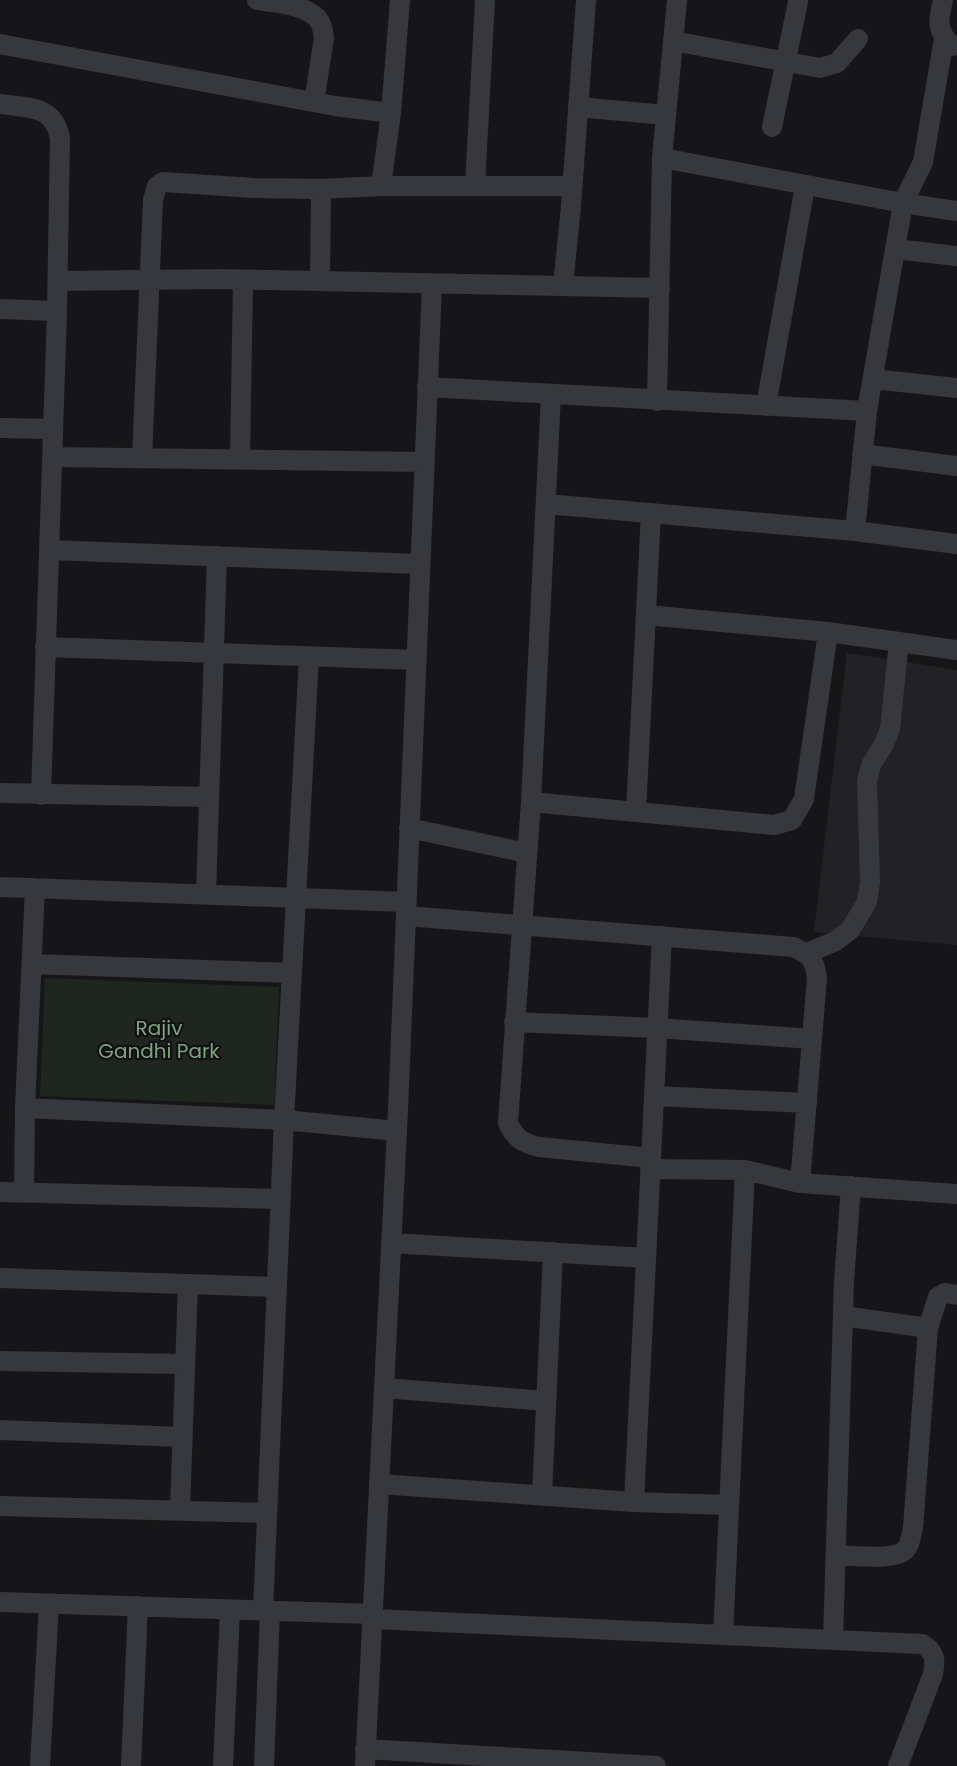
<!DOCTYPE html>
<html>
<head>
<meta charset="utf-8">
<style>
  body { margin:0 }
  canvas { display:block; background:#161618 }
</style>
</head>
<body>
<canvas width="957" height="1766"></canvas>
<script>
const ctx = document.querySelector('canvas').getContext('2d');
ctx.lineJoin = 'round';
function fill(path, color) {
  ctx.fillStyle = color;
  ctx.fill(path, 'evenodd');
}
function strokePath(path, color, width, dash) {
  ctx.strokeStyle = color;
  ctx.lineWidth = width;
  ctx.lineCap = dash ? 'butt' : 'round';
  ctx.setLineDash(dash || []);
  ctx.stroke(path);
}
function label(font, color, halo, rows, align = 'center') {
  ctx.font = font + ' Poppins,sans-serif';
  ctx.lineWidth = 4.5;
  ctx.setLineDash([]);
  ctx.textBaseline = 'middle';
  ctx.strokeStyle = halo;
  ctx.fillStyle = color;
  for (const [text, x, y, turn = 0] of rows) {
    ctx.save();
    ctx.translate(x, y);
    ctx.rotate((+turn || 0) * Math.PI / 180);
    ctx.textAlign = isNaN(turn) ? turn : align;
    if (halo) ctx.strokeText(text, 0, 0);
    ctx.fillText(text, 0, 0);
    ctx.restore();
  }
}
const built = new Path2D(`
  M847,653l110,17v275l-143,-13z`);
const green = new Path2D(`
  M45,978l234,9 -5,118 -234,-9z`);
const minor = new Path2D(`
  M257,0c17,3 45,4 59,17 6,5 7,14 8,21l-10,64
  M943,0c-5,21 -7,30 9,46
  M673,41l147,27 17,-5 21,-24
  M0,44l335,62 56,7
  M0,104c28,4 54,1 60,34l-3,173 -16,484
  M578,107l88,8
  M772,127l26,-125
  M662,158l241,45 54,8
  M381,186l10,-73 9,-113
  M475,186l10,-186
  M895,249l62,7
  M58,281l162,-2 440,9
  M320,281l1,-92
  M563,286l8,-80 15,-206
  M0,309l57,2
  M873,379l84,9
  M427,387l440,24
  M551,395l-20,407 -23,321c7,15 14,20 31,24l112,11
  M657,401l5,-243 15,-158
  M766,406l39,-220
  M0,428l53,1
  M862,454l95,12
  M52,457l372,5
  M142,458l11,-258 4,-14 6,-4 91,6 67,1 60,-3h191
  M240,459l3,-179
  M546,504l309,27 102,13
  M855,531l12,-120 36,-208 20,-41 21,-123
  M49,550l371,14
  M647,615l181,17 129,18
  M45,647l371,13
  M0,793l209,4
  M531,802l243,23 18,-5 12,-21 24,-167
  M636,812l15,-299
  M409,828l118,25
  M0,887l406,15
  M206,894l11,-338
  M406,916l387,31c18,8 21,11 24,31l-17,205
  M807,953l29,-12 14,-11 17,-28 3,-20 -3,-101 4,-16 13,-21 6,-15 9,-87
  M32,964l260,9
  M514,1022l143,6 155,11
  M654,1096l153,7
  M25,1108l259,12 113,11
  M650,1169l95,1 55,13 157,11
  M0,1192l281,7
  M24,1193l1,-85 10,-220
  M391,1243l255,15
  M0,1278l277,9
  M843,1316l85,12
  M0,1361l185,3
  M384,1388l162,13
  M0,1430l183,7
  M379,1484l255,18 95,3
  M542,1496l11,-244
  M634,1502l28,-566
  M0,1506l267,7
  M180,1510l8,-226
  M836,1555c15,1 57,5 68,-4 6,-5 7,-15 9,-23l15,-200 10,-31 7,-4 12,2
  M0,1602l372,12
  M263,1611l21,-491 25,-463
  M372,1619l550,25c13,7 14,16 11,30l-35,92
  M723,1635l22,-465
  M833,1640l11,-359 7,-95
  M365,1749l291,17
  M40,1766l9,-162
  M131,1766l7,-160
  M223,1766l7,-156
  M264,1766l6,-155
  M365,1766l33,-656 34,-826`);
const parkNames = [
  ["Rajiv",159,1030],
  ["Gandhi Park",159,1053]
];
fill(built, '#222225');
fill(green, '#1e261f');
strokePath(minor, '#37383d', 20);
label('20px', '#7fa381', '#111113', parkNames);
</script>
</body>
</html>
